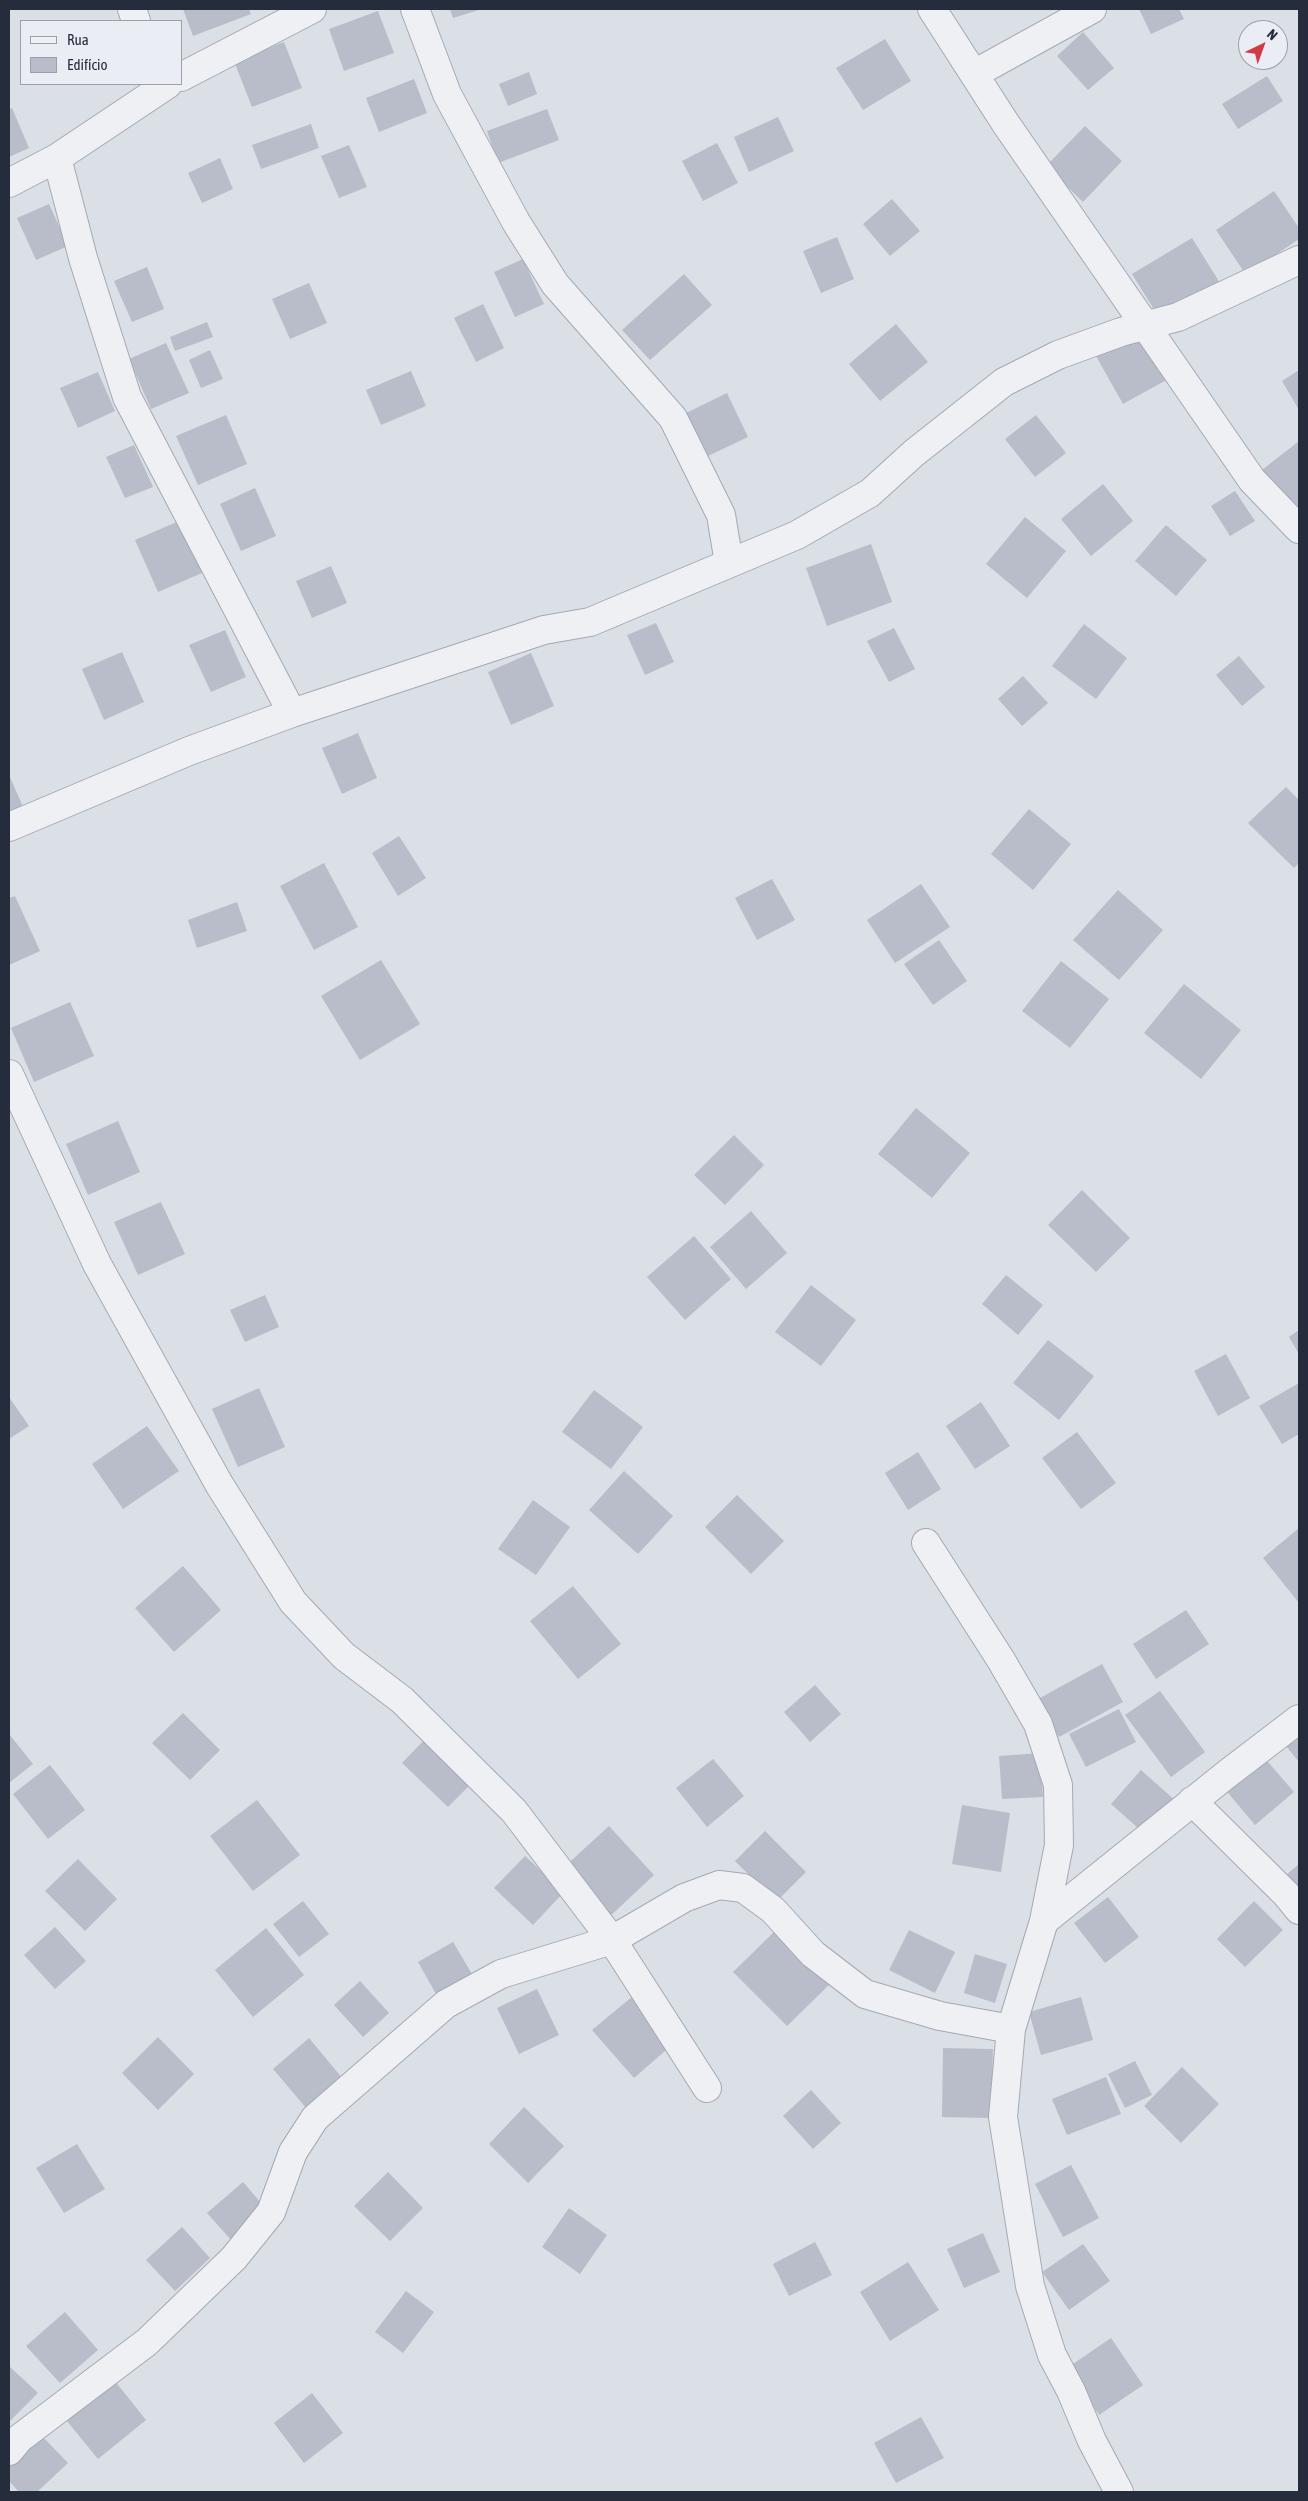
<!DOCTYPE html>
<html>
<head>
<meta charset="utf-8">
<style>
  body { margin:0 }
  #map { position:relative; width:1308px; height:2501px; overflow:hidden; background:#dbdfe6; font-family:"Asap Condensed",sans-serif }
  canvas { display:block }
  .frame { position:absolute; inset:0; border:10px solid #252c3c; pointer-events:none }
  .legend { position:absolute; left:20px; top:20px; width:162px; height:65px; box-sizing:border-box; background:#eaeef4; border:1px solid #9ba0aa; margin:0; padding:6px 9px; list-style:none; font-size:15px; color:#252c3c }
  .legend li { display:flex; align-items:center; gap:10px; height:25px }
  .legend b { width:25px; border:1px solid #9ba0aa }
  .north { position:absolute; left:1238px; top:20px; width:50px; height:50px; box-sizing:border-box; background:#eaeef4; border:1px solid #9ba0aa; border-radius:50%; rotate:42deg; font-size:14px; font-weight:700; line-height:20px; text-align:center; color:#252c3c }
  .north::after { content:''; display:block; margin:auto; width:18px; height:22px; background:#d03b47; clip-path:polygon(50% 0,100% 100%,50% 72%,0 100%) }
</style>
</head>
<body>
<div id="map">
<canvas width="1308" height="2501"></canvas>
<div class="frame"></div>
<ul class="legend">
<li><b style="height:6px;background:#eef0f4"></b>Rua</li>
<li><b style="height:14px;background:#b8bdc9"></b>Edifício</li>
</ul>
<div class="north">N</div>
</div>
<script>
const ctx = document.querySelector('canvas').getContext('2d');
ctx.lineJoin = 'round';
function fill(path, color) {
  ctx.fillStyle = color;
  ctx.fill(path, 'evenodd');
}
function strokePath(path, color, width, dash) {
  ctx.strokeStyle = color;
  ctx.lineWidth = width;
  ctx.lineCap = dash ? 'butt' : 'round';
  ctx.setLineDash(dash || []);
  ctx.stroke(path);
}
const building = new Path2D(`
  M183,9h66l2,5 -58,22z
  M450,9h32l-29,9z
  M1139,9h40l5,10 -33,15z
  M378,11l16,42 -50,18 -15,-42z
  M1083,32l31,36 -26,22 -31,-34z
  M885,39l26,42 -48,29 -27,-42z
  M284,42l18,46 -50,19 -18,-46z
  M529,72l8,22 -29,12 -9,-22z
  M1267,76l16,25 -45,28 -16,-25z
  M414,79l13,34 -48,19 -13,-34z
  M12,108l17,40 -20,9v-48z
  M547,109l12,31 -61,23 -11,-32z
  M778,117l16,34 -45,21 -15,-35z
  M311,124l8,24 -58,21 -9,-24z
  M1085,126l37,35 -39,41 -37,-36z
  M717,143l21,40 -35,18 -21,-40z
  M349,145l18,42 -28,11 -18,-42z
  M220,158l13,31 -31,14 -14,-30z
  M1274,191l25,37v11l-53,36 -30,-45z
  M892,199l28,32 -30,25 -27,-32z
  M49,204l19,42 -32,14 -19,-42z
  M837,237l17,42 -33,14 -18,-42z
  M1192,238l28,45 -60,36 -28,-45z
  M523,259l21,45 -29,13 -21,-45z
  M147,267l17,42 -32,13 -18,-41z
  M684,274l28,31 -62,55 -28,-30z
  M309,283l18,40 -37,16 -18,-40z
  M483,304l21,44 -28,14 -22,-44z
  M207,322l6,15 -38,14 -5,-14z
  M896,324l32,38 -48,39 -31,-37z
  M1144,330l28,47 -49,27 -27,-48z
  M166,343l23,50 -38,16 -22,-50z
  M210,350l13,29 -22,9 -12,-28z
  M1299,370v40l-17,-29z
  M411,371l15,35 -45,19 -15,-35z
  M98,372l17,39 -37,17 -18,-40z
  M727,393l21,44 -40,19 -22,-43z
  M226,415l21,49 -49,21 -22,-49z
  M1036,415l30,38 -31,24 -30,-38z
  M1299,441v67l-4,3 -33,-41z
  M134,445l19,42 -28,11 -19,-41z
  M1103,484l30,37 -42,35 -30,-37z
  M255,488l21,48 -35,15 -21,-47z
  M1235,491l20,30 -25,15 -19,-30z
  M1025,517l41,34 -39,47 -41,-34z
  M179,521l23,52 -44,19 -23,-52z
  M1166,525l41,35 -31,36 -41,-35z
  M871,544l21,58 -65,24 -21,-58z
  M331,566l16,37 -35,15 -16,-37z
  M656,623l18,39 -29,13 -18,-40z
  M1084,624l43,34 -31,41 -44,-33z
  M894,628l21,41 -26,13 -22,-41z
  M225,630l21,47 -35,15 -22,-47z
  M122,652l22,50 -40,18 -22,-51z
  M531,653l23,53 -43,19 -23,-53z
  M1239,656l26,31 -23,19 -26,-31z
  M1023,676l25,27 -26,23 -24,-27z
  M358,733l19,45 -35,16 -20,-46z
  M9,775l15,34 -15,7z
  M1286,787l13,13v63l-5,5 -46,-45z
  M1029,809l42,35 -38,46 -42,-36z
  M399,836l27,42 -28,18 -26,-43z
  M324,863l34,64 -44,23 -34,-64z
  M772,879l23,41 -38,20 -22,-42z
  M921,884l29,43 -55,36 -28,-43z
  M1118,890l45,40 -44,50 -46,-40z
  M15,896l25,55 -31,14v-67z
  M237,902l10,29 -50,17 -9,-28z
  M939,940l28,41 -34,24 -29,-41z
  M381,960l39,64 -60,36 -39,-64z
  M1061,961l48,38 -39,49 -48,-37z
  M1184,984l57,46 -40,49 -57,-46z
  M70,1002l24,54 -60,26 -23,-54z
  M916,1108l54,45 -38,45 -54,-44z
  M118,1121l22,51 -52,23 -22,-51z
  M734,1135l30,30 -39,40 -31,-30z
  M1082,1190l48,48 -34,34 -48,-47z
  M161,1202l24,52 -47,21 -24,-53z
  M751,1211l36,42 -41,36 -36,-42z
  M694,1236l37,43 -46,41 -38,-43z
  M1006,1275l37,30 -25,30 -36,-31z
  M811,1285l45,35 -35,46 -46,-34z
  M265,1295l14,32 -34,15 -15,-32z
  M1299,1330v24l-10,-17z
  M1048,1340l46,36 -35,44 -46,-37z
  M1226,1354l24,44 -32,18 -24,-45z
  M1299,1383v51l-17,10 -23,-38z
  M259,1388l26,59 -47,20 -26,-58z
  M594,1390l49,37 -32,42 -49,-37z
  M9,1397l20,29 -20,13z
  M981,1402l29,44 -35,23 -29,-43z
  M147,1426l32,45 -56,38 -31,-45z
  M1077,1432l39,51 -35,26 -39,-51z
  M918,1452l23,37 -33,21 -23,-37z
  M624,1471l49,45 -35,38 -49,-44z
  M737,1495l47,46 -33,33 -46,-47z
  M533,1500l37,27 -34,48 -38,-26z
  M1299,1528v75l-36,-45z
  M183,1566l38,44 -47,42 -39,-44z
  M573,1586l48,58 -43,35 -48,-58z
  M1186,1610l23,34 -53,35 -23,-35z
  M1102,1664l21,38 -64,35 -21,-38z
  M815,1685l26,29 -31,28 -26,-30z
  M1160,1691l45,61 -34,25 -46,-62z
  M1119,1709l17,33 -50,25 -17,-33z
  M183,1713l37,37 -30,30 -38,-37z
  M9,1734l24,30 -24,19z
  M1299,1735v27l-13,-16z
  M425,1739l46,45 -23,23 -46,-44z
  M1040,1753l3,44 -41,2 -3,-43z
  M1262,1755l32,37 -39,33 -31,-37z
  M713,1759l31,37 -37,31 -31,-39z
  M50,1765l35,45 -37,29 -35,-45z
  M1141,1770l36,32 -30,34 -36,-32z
  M257,1800l43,55 -47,36 -43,-55z
  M962,1805l48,8 -9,59 -49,-8z
  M609,1826l45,49 -48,45 -45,-50z
  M765,1831l41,41 -30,30 -41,-41z
  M525,1856l39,36 -31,33 -39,-37z
  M78,1859l39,40 -32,32 -40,-40z
  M1299,1864v28l-14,-16z
  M1108,1897l31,40 -34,26 -31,-40z
  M303,1901l26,33 -30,23 -26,-33z
  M1254,1901l29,29 -38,37 -28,-28z
  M55,1927l31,34 -31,28 -31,-34z
  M266,1928l38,47 -51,42 -38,-47z
  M776,1930l54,54 -43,42 -54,-54z
  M909,1930l46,22 -20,41 -46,-23z
  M453,1942l19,32 -36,20 -18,-32z
  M975,1954l32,10 -12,39 -31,-10z
  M360,1981l29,32 -26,24 -29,-32z
  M537,1989l22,46 -40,19 -22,-46z
  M633,1996l41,47 -40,35 -42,-48z
  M1081,1997l12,43 -52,15 -12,-43z
  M158,2037l36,37 -36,36 -36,-37z
  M309,2038l34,41 -36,30 -34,-40z
  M943,2048l50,1 -2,69 -49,-1z
  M1135,2061l17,34 -27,13 -17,-34z
  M1182,2067l37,37 -38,39 -37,-37z
  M1106,2077l15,37 -54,21 -15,-36z
  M811,2090l30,33 -28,26 -30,-33z
  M524,2107l40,39 -36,37 -39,-39z
  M77,2144l28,45 -41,24 -28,-45z
  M1071,2165l28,53 -36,19 -28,-53z
  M388,2172l35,36 -33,33 -36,-35z
  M243,2182l24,28 -35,31 -25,-28z
  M569,2208l38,27 -27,39 -38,-27z
  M182,2227l28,31 -35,33 -29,-31z
  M983,2233l17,39 -36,16 -17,-39z
  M815,2242l17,33 -43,21 -16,-32z
  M1083,2244l27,37 -41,29 -27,-38z
  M908,2262l31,48 -49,31 -30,-49z
  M406,2291l28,21 -31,41 -28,-21z
  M65,2312l33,38 -38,33 -34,-37z
  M1111,2338l32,47 -44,30 -32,-47z
  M9,2366l29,27 -29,29z
  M115,2381l31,39 -48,39 -31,-38z
  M312,2393l31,40 -39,30 -30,-40z
  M921,2417l23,41 -48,25 -22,-40z
  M41,2435l27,28 -31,29h-18l-10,-11v-16z`);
const minor = new Path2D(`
  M132,9l4,12
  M415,9l32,85 69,128 39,62 118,134 48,97 8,48
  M932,9l74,115 246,356 47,49
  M974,74l118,-65
  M181,77l131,-68
  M57,158l26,100 44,139 165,316
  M9,183l48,-25 111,-74
  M9,827l180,-76 103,-38 252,-83 46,-8 207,-87 73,-42 44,-40 90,-71 54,-27 63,-23 57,-15 121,-57
  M9,1074l88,190 122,220 74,118 51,54 58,44 112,111 98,129 95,148
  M926,1543l75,117 37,64 20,61 1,60 -15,76 -33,108 -8,88 27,169 22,69 19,36 21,50 27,51
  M1192,1801l94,93 13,16
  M1044,1921l183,-147 72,-55
  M9,2451l11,-13 127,-96 87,-84 37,-46 22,-60 22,-34 131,-114 55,-30 111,-34 72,-42 35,-13 24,3 30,22 40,44 52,40 75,22 71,13`);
fill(building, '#b8bdc9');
strokePath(minor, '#a4a9b3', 30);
strokePath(minor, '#eef0f4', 28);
</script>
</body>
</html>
